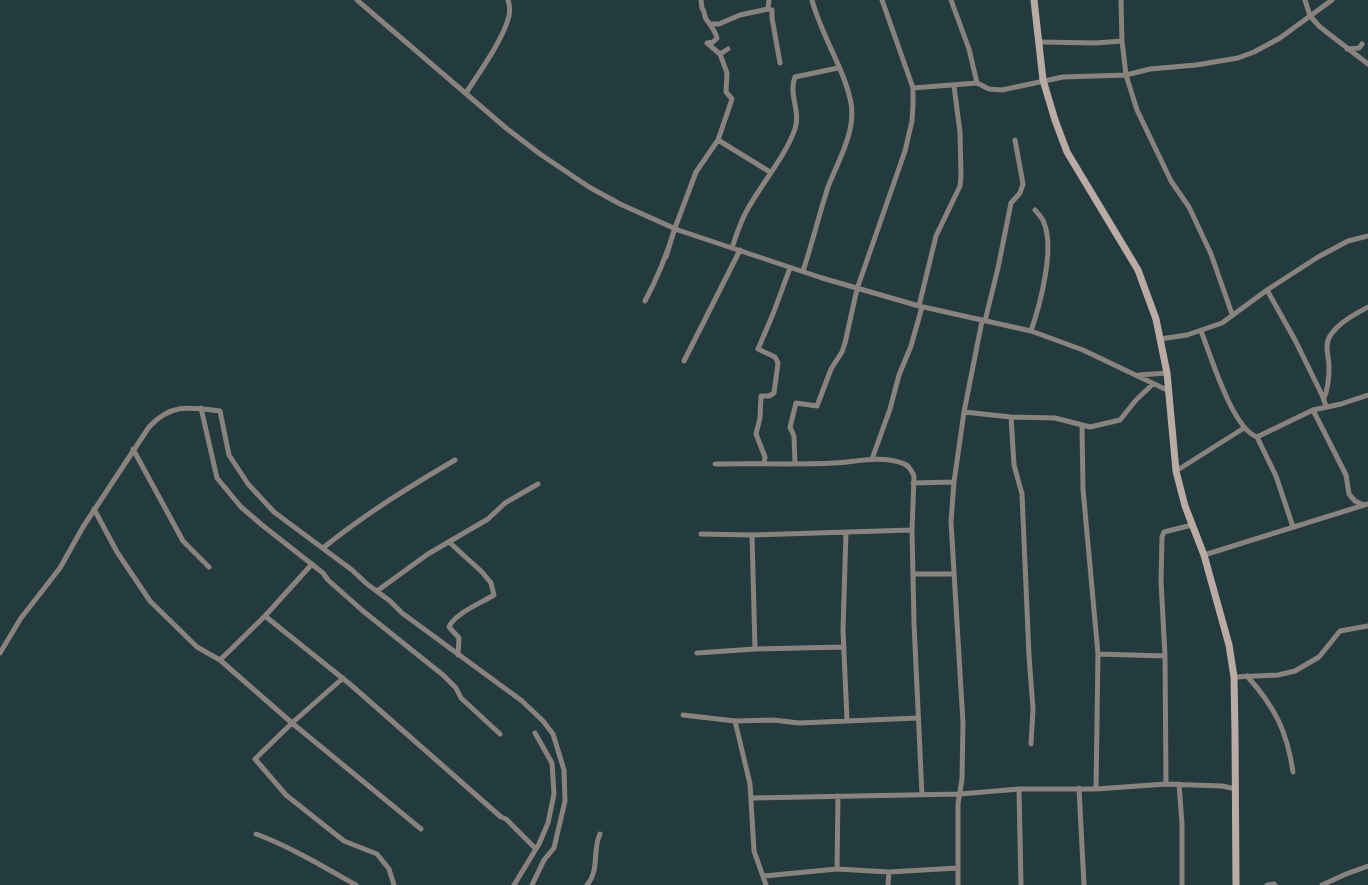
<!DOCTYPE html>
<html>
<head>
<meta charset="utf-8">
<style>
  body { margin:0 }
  canvas { display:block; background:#233a3e }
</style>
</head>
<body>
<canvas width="1368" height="885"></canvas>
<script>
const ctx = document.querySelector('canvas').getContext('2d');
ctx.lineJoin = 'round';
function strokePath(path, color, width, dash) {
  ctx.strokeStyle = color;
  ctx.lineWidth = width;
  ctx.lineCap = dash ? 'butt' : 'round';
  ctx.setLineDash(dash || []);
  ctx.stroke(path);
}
const street = new Path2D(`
  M357,0l149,128 34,26 49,33 31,17 58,26 144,48 97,28 112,25 52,19 86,41
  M701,0l1,8c3,4 2,7 4,11 5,7 9,11 11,19l-4,4 -6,1 13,11
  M951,0l18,49 8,34 12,6 13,1 61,-13 63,-2 24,-6 46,-4 42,-7 16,-6 26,-14 52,-38
  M1121,0l1,41 4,34 11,35 34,71 18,26 22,47 21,60
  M1305,0l5,16 10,11 48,37
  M768,9l4,1v8l8,45
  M710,24h9l21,-9 28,-6 1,-9
  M1040,42l56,1 26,-2
  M1347,49l12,-1 3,-4
  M913,88l64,-5
  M466,93c13,-20 38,-55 43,-77 1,-6 1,-11 -1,-16
  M718,140l52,32
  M675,228l21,-56 22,-32 14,-41 -6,-7 1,-19 -7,-19 8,-5
  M732,248c4,-12 8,-25 14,-36 15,-28 38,-53 49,-83 6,-18 -7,-35 0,-52l43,-9
  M803,271c9,-27 16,-56 25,-84 10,-26 28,-55 23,-84 -6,-33 -30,-68 -39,-103
  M1267,290l28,50 27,55 4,11
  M645,301c13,-24 22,-47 30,-73l-9,29
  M919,306l17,-70 24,-50 1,-9 -1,-45 -6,-46
  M985,321l13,-53 13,-65 9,-10 3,-9 -8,-44
  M1031,331c9,-26 24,-82 13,-108 -1,-5 -6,-9 -9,-13
  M1201,331c10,25 31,97 56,106l19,39 17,51
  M1160,339l27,-4 35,-12 45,-33 51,-33 30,-16 20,-5
  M684,361l56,-111
  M1139,375l28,-2
  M1324,398c4,-9 5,-21 5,-31 0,-10 -5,-22 1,-31 8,-13 25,-22 38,-29
  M201,408l16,70 24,29 21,18 61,48 5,7 35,31 80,64 13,13 5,10 39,36
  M1313,410l33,65 3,19 6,7 9,4
  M964,412l47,5 44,1 35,9 30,-7 16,-20 17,-16
  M1011,417l3,48 8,29 7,162 4,53 -2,35
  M1082,425l1,64 15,165 -2,135
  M1257,437l56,-27 28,-6 27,-9
  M133,449l50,92 26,26
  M872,459l18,-50 9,-34 12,-29 11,-39
  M764,463l1,-6 -9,-23 4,-16 1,-22h8l5,-3 4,-30 -3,-6 -17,-8 15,-35 17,-46
  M715,464c39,-1 79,1 119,-1 22,-1 46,-8 68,0 7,2 9,7 12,13l-2,54 2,93 8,172
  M795,464l-1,-28 -4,-9 6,-24 21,3 14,-37 11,-17 3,-9 12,-54 48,-138 7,-30 1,-16v-17l-31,-88
  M1176,471l68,-43
  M913,483l41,-1
  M94,509l23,43 33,49 47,46 23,13 72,63 -37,36 31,36 58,46 33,13 12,15 5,16
  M846,532l-3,98 4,90
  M701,534l51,1 160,-5
  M752,535l3,114
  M449,542l33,30 9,11 3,12c-13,8 -40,19 -45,32l10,11 -1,17
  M323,548c42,-34 86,-61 132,-88
  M1204,555l164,-51
  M914,574h40
  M377,591l51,-37 60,-35 17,-16 33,-19
  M265,616l47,-52
  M0,653l21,-35 39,-50 23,-41 66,-100c22,-24 41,-20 71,-16l9,44 19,29 26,28 78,58 15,14 23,17 12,12 120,88 21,20 10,13 11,36 1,31 -11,47 -10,12 -12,25
  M697,653l58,-4 89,-2
  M1098,654l67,2
  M220,660l45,-44 86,69 150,132 5,2 30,30
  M1247,676c28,31 40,55 46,96
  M1234,677l44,-2 17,-4 24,-14 21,-26 28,-5
  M343,678l-51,45 129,106
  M683,715l52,6 38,-1 26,3 119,-5
  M735,721l15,63 4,67 12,34
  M1166,784l-1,-128 -4,-75 1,-44 2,-5 28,-7
  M1179,784l3,40v61
  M1079,788l5,97
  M1019,789l2,96
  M752,798l208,-4 59,-5h77l70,-5 56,2 14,3
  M256,834c35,13 68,33 100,51
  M837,869l1,-73
  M764,876l73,-7 52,3 69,-4
  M514,885l25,-41 9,-21 6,-29 -2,-31 -17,-30
  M587,885c13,-15 5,-35 13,-51
  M888,885l1,-13
  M958,885v-81l4,-25 1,-56 -12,-201 3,-40 10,-70 18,-91
  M1267,885l7,-1 1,1
  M1322,885l24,-11 22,-8`);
const secondary = new Path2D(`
  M1034,0l9,80 12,40 12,32 71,118 18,49 11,54 9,98 9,35 19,49 25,90 5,32 1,56 1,152`);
strokePath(street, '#8a827c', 5);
strokePath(secondary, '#baaca4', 7);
</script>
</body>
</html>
